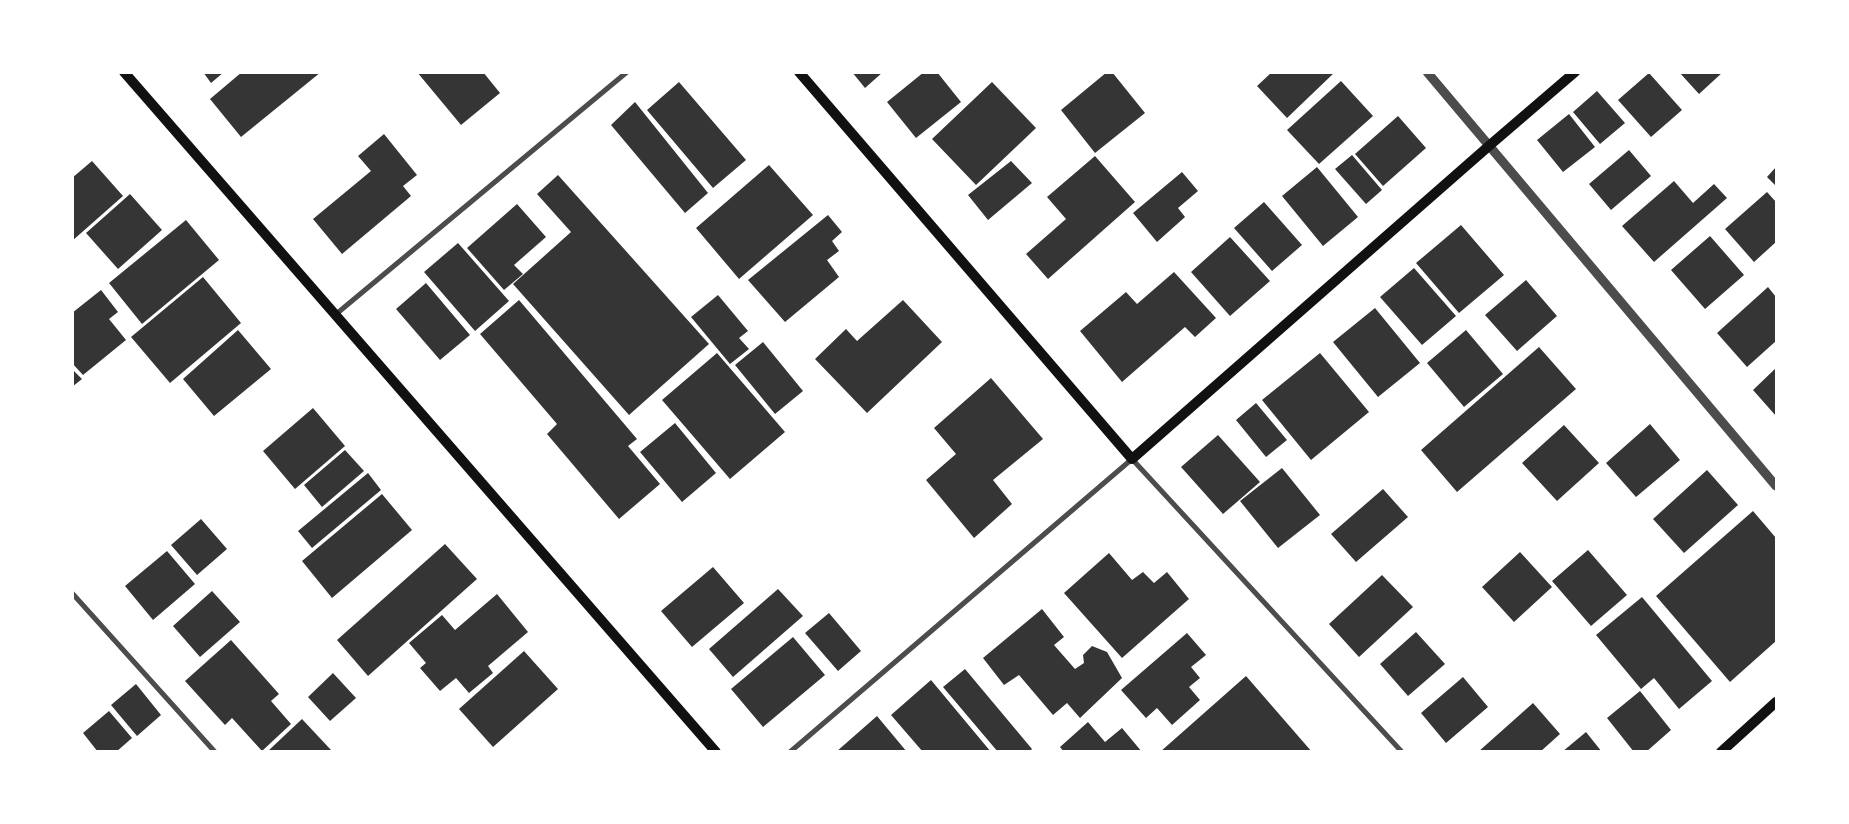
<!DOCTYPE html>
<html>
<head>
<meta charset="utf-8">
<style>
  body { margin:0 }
  #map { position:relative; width:1849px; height:824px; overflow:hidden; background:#fff; font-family:"Nunito Sans",sans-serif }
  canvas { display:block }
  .frame { position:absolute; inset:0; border:74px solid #fff; pointer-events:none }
</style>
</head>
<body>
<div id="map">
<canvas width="1849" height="824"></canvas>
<div class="frame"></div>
</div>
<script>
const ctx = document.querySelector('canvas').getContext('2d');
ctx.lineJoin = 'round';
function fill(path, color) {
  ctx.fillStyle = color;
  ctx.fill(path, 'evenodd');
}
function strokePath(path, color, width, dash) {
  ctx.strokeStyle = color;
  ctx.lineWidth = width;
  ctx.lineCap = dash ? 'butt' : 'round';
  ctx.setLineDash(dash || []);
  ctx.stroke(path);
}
const building = new Path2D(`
  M203,72h21l-13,11z
  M242,72h79l-80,65 -31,-38z
  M417,72h66l17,21 -39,32z
  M852,72h31l-18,16z
  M924,72h13l24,30 -45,36 -29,-36z
  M1107,72h5l33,41 -50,40 -34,-43z
  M1272,72h63l-48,46 -30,-32z
  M1679,72h44l-24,22z
  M1649,73l33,37 -31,27 -33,-37z
  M1341,81l32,35 -54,48 -32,-34z
  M679,82l67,78 -33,28 -66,-78z
  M992,82l44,46 -60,57 -44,-46z
  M1597,91l28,32 -25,21 -27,-32z
  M635,102l73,91 -23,20 -74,-88z
  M1569,114l26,33 -32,25 -26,-32z
  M1398,116l28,32 -43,38 -28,-32z
  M384,134l33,41 -14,11 8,10 -69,58 -29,-35 58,-48 -13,-15z
  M1629,150l22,26 -40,34 -22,-26z
  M1352,155l30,35 -16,14 -31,-35z
  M1095,156l40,46 -87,77 -22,-25 40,-35 -19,-22z
  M92,161l31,35 -51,45v-63z
  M1011,161l21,22 -44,37 -20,-25z
  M769,165l44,50 -74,64 -43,-51z
  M1317,167l41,50 -35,29 -41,-50z
  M1776,167v19l-9,-9z
  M1182,172l16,19 -20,17 7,9 -28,25 -24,-29z
  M558,175l151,169 -80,71 -116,-131 58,-52 -34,-38z
  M1674,181l19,22 21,-19 13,14 -73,64 -32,-36z
  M1767,192l9,10v40l-22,20 -29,-33z
  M130,194l32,36 -44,39 -32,-36z
  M1264,202l38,43 -30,26 -38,-43z
  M517,204l29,33 -32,28 9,9 -19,16 -37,-42z
  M828,215l14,17 -10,9 7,10 -12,9 12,17 -54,45 -37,-42z
  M186,220l33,40 -77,64 -33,-41z
  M1461,225l43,50 -45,38 -43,-50z
  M1710,236l34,39 -39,34 -34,-39z
  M1230,237l40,44 -40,35 -39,-44z
  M458,243l51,58 -34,30 -51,-59z
  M1414,268l42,48 -34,29 -42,-48z
  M1174,272l42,46 -21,19 -10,-10 -63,55 -42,-51 46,-39 11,12z
  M203,277l38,46 -71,60 -39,-46z
  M1526,280l31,36 -40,35 -32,-36z
  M426,283l44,52 -30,25 -44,-51z
  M1768,287l8,10v44l-29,26 -30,-34z
  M101,290l17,22 -9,7 17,21 -43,35 -11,-12v-50z
  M718,295l30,36 -9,7 10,11 -19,15 -39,-47z
  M519,300l118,139 -9,7 32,38 -41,35 -72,-85 10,-10 -77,-90z
  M903,300l39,42 -75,71 -52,-54 31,-30 11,12z
  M1375,308l45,55 -42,34 -45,-55z
  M238,330l33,39 -57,47 -31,-37z
  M1466,330l37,44 -39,33 -37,-44z
  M763,342l40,49 -28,23 -40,-49z
  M1539,347l37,42 -119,103 -36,-42z
  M717,353l68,79 -55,47 -68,-79z
  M1320,353l49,59 -58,48 -49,-60z
  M1776,368v48l-23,-26z
  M72,369l10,10 -10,8z
  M991,378l52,61 -50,41 19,24 -38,34 -48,-58 30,-26 -22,-26z
  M1256,403l31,37 -21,17 -30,-37z
  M313,408l32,38 -50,43 -32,-38z
  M675,423l41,50 -34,29 -42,-50z
  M1650,424l30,36 -44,37 -30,-34z
  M1564,425l35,38 -42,38 -35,-38z
  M1218,435l42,47 -37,32 -42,-47z
  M345,450l19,21 -42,36 -18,-22z
  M1282,468l38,47 -42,33 -38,-47z
  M1707,470l31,35 -54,48 -31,-34z
  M368,473l13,17 -69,58 -14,-17z
  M1383,489l25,28 -52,45 -25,-28z
  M382,494l30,36 -80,68 -30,-37z
  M1753,511l23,27v103l-46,41 -74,-86z
  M201,519l26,30 -30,26 -26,-30z
  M445,544l32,35 -109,97 -31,-36z
  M1588,550l39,45 -36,31 -39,-45z
  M167,551l28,33 -42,36 -28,-34z
  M1520,552l32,35 -38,35 -32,-35z
  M1109,553l23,27 11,-8 11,11 13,-11 22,27 -67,59 -58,-65z
  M713,567l31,36 -52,44 -31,-36z
  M1382,575l31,32 -54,50 -30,-33z
  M778,589l25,27 -70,61 -24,-28z
  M212,591l28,31 -40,35 -27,-31z
  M497,594l31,38 -40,34 5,7 -24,20 -13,-15 -16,13 -20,-23 6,-5 -17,-20 33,-28 13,15z
  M1642,597l70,84 -33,28 -25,-31 -13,11 -45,-54z
  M1042,609l22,28 -10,8 21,24 9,-6 -1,-8 9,-9 15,6 15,26 -42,40 -13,-15 -14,12 -34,-40 -15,10 -21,-27z
  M829,613l32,38 -23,20 -33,-38z
  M1416,632l29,32 -37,32 -28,-32z
  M1187,633l19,22 -15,12 9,11 -11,9 11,13 -28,25 -15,-17 -11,10 -25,-28z
  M793,637l32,38 -62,52 -32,-38z
  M231,640l48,54 -8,7 20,23 -29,27 -30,-33 -7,7 -40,-44z
  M524,651l34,38 -65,58 -34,-38z
  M965,669l67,80 -3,3h-31l-55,-65z
  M333,673l23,25 -26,23 -22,-24z
  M1246,676l66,76h-152z
  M1463,677l25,30 -42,36 -25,-30z
  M931,680l60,72h-68l-32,-37z
  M136,684l25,31 -24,21 -26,-31z
  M1640,691l31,39 -25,22h-12l-27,-34z
  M1533,703l27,31 -20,18h-62z
  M109,711l23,27 -16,14h-18l-15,-19z
  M877,716l30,36h-71z
  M302,719l29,31 -64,2z
  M1088,722l17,20 17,-14 20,24h-78l-4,-5z
  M1586,732l16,20h-40z`);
const minor = new Path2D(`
  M335,315l292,-243
  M72,593l143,159
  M790,752l342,-293 270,293`);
const tertiary = new Path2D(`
  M1427,72l349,414`);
const secondary = new Path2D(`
  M124,72l592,680
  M799,72l333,387 358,-314 85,-73
  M1721,752l55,-50`);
fill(building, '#353535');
strokePath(minor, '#4c4c4c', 5);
strokePath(tertiary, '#4c4c4c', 9);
strokePath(secondary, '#111', 10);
</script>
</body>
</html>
